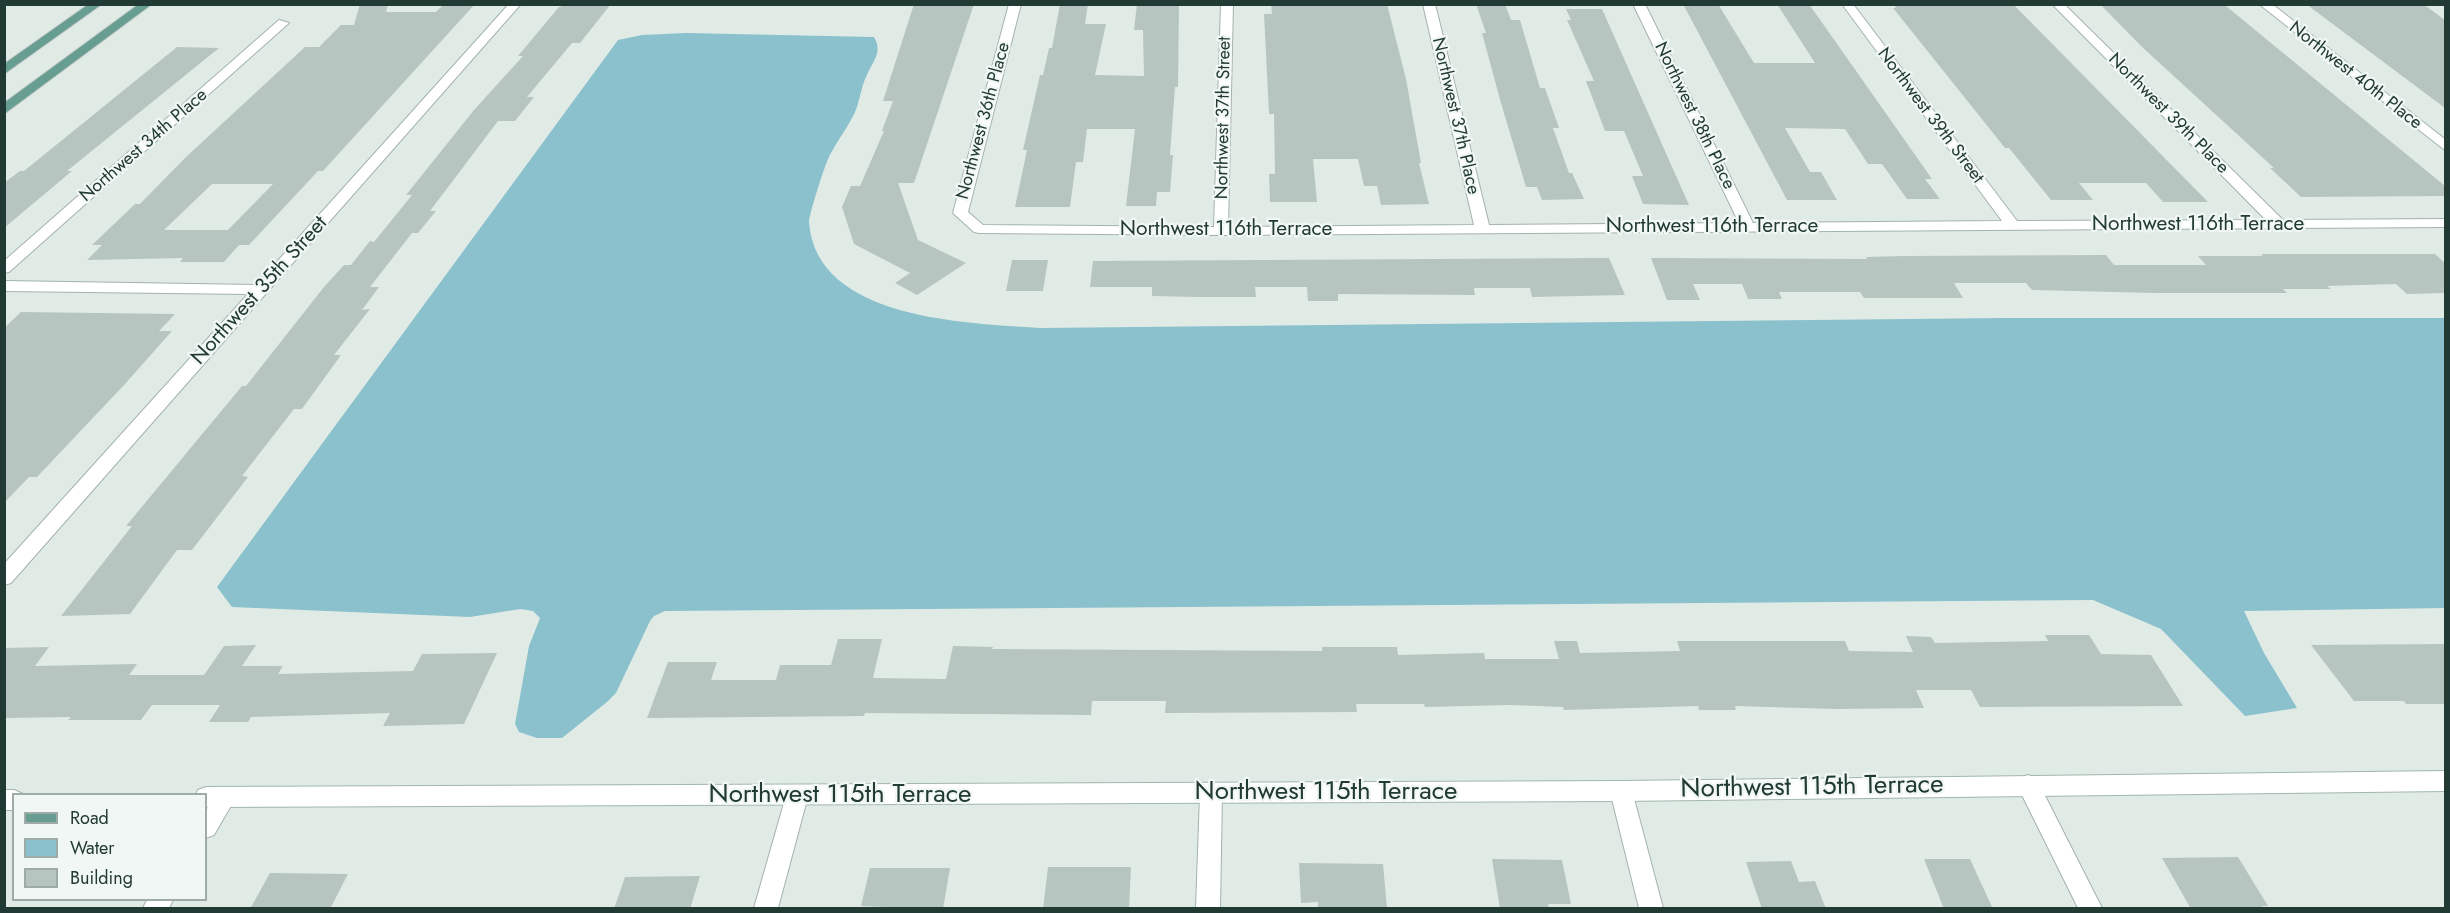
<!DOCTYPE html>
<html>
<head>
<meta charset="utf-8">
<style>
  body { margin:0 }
  #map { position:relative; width:2450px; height:913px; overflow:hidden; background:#e1ebe6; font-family:Jost,sans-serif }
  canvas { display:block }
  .frame { position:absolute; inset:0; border:6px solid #223a34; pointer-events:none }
  .legend { position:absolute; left:12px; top:793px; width:195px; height:108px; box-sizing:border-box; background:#f1f7f4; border:2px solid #9eaba7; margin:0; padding:8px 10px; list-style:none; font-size:18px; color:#223a34 }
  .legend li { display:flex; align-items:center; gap:12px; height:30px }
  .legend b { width:30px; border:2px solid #9eaba7 }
</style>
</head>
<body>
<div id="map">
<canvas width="2450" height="913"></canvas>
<div class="frame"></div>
<ul class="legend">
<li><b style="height:8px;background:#679e91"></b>Road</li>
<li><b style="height:16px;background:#8bc1cd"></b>Water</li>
<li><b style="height:16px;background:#b6c5bf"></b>Building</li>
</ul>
</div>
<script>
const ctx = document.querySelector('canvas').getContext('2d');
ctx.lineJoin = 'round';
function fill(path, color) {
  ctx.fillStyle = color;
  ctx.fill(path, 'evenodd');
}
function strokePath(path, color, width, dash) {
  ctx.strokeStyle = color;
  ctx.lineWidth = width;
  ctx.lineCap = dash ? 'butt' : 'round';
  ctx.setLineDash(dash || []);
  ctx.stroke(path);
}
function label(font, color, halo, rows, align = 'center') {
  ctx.font = font + ' Jost,sans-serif';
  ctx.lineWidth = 4.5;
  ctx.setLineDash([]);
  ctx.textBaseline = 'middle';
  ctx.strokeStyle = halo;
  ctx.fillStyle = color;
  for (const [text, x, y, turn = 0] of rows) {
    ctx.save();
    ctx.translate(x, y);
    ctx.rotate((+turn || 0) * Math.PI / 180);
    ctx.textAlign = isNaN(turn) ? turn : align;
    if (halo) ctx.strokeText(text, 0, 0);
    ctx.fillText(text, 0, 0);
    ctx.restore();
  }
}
const water = new Path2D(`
  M686,33l188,4c9,15 -1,24 -7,38 -7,13 -7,30 -15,43 -6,12 -15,23 -21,35 -5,7 -22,62 -22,69 7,98 158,101 231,106l964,-10h441v290l-201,3 20,42 33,55 -52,8 -84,-87 -68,-29 -1428,11 -11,5 -4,5 -34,72 -9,9 -45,36h-25l-18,-6 -4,-8 14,-78 11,-28 -7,-7 -13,-2 -50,8 -238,-10 -15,-20 401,-547 24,-5z`);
const building = new Path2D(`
  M360,4h28l-2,8h50l8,-8h31l-152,167h-5l-69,74h-10l-15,17h-44l3,-4 -96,2 15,-15h-10l43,-41h5l46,-47 119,-110h14l22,-22h13zM212,184h61l-45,46h-64z
  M572,4h39l-31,39h-8l-45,54h7l-19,24h-17l-68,90h6l-18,22h-6l-42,54h9l-17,23 8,-1 -36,46h7l-39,54h-8l-52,67 6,1 -56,73h-15l-47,64 -69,2 71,-90h-6l116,-140h4l78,-99 20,-22h7l19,-24 4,1 38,-47h-6l68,-85 49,-54h-5l41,-49z
  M914,4h60l-60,179h-16l20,57 48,23 -49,32 -22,-12 15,-10 -56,-29 -12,-37 9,-21h9l24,-55h-2l11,-30h-10z
  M1060,4h28l-3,20h21l-11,51 49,1 -1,-46h-9l3,-26h42l-1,83h-3l-5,68h3l-3,37h-13l-1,14h-30l9,-77h-48l-4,33h-7l-6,45h-55l12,-57h-4l17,-75h3l6,-27h3z
  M1271,4h116l19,75 15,84h-2l10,41 -48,1 -4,-19h-13l-6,-27h-45l4,43h-47l-1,-28h6l-1,-60h-5l-5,-100h8z
  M1476,4h29l6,16h9l20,68h5l14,40h-6l16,45h3l12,26 -42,1 -5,-13h-11l-25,-84 -19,-70h4z
  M1683,4h35l36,59h61l-38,-59h32l123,175h-7l15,20h-33l-25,-35h-14l-23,-35 -60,-1 25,44h11l16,28h-50z
  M1893,4h120l195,198h-45l-17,-19h-67l14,17h-42l-42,-52h-4l-112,-140h3z
  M2100,4l126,2 219,180v10l-144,1 -31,-29h4l-133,-122z
  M2306,4h117l22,16v88z
  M1566,9h36l87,196 -46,-1 -11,-28h11l-19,-45h-19l-19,-50h8l-27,-61h4z
  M177,47l42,1 -152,123h5l-68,57v-45l16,-12h4z
  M2261,254h174l10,9v30l-38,1 -11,-10 -69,2 4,3h-48l4,4h-133l-122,-3 -6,-7h-72l9,15h-99l-4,-6h-81l3,7h-34l-6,-15h-49l7,16h-33l-16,-42 216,1 -1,-2 38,-1 202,-1 8,10h92l-8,-9h65z
  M1609,258l16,37 -93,2 -2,-9h-56l1,7 -137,-1v7h-30l-1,-14h-52l1,10h-59l-45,-1v-9h-62l3,-26z
  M1012,260h36l-5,31h-37z
  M21,312l154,2 -16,17h13l-47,53 -88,93h-8l-25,26v-175z
  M2045,635h44l12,19 50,1 32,51 -203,1 -9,-17h-55l8,18 -88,1 -101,-3 1,4h-37l-1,-4 -134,4 -1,-3 -52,-2 -86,2 -1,-3h-68l1,8 -192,1 1,-12h-74l-1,14 -226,-2 -1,3 -217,2 21,-56h49l-6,18h65l4,-15h51l7,-26h44l-9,39 73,1 7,-33 40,1 -1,2 330,2v-4h75l1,8 86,-2 1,6h74l-5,-18h23l3,12 100,-2 -3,-10h168l4,10 64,1 -7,-16 25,1 4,6 113,-2z
  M2445,644v60h-39l-2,-3h-50l-43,-56z
  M256,645l-14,21h41l-5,8 135,-3 9,-17 75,-1 -33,71 -81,2 7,-13 -139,4 -3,5h-39l11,-17h-68l-11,15h-73l3,-3 -67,1v-70l45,-1 -14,19 102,-2 -8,11h75l20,-29z
  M2238,857l30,49h-6l1,3h-72l-29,-51z
  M1492,859l70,1 9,44h-23l1,5h-49z
  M1924,859h46l23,50h-49z
  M1791,861l8,21 16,-1 11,28h-64l-16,-47z
  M1299,863l84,1 4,45h-69v-7l-17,1z
  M1048,867h83l-2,42h-86z
  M870,868h80l-7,41 -82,-3z
  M270,873l78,1 -18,35h-80z
  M700,876l-10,33h-76l11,-32z`);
const street = new Path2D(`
  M509,4h12l-510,579 -7,2v-21l244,-270 -244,-3v-10l252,4z
  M1009,4h12l-53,208 15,13 231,2 7,-223h12l-5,223 246,-2 -51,-221h12l54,221 250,-2 -106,-219h12l108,219 249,-2 -160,-217h11l164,217 249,-1 -214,-216h12l219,216 163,-1v8l-1225,8 -242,-2 -5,-1 -21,-19z
  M2259,4h13l174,136v11z
  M279,20l10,3 -280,249 -5,1v-12z
  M2028,775l8,3 66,130h-24l-61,-123 3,-7z
  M1621,781l8,3 3,7 31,117h-24l-29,-117 3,-7z
  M1211,784l8,3 3,7 -2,114h-24l4,-114 3,-7z
  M797,786l8,3 3,7 -30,112h-24l32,-112 3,-7z
  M225,787l8,3 3,7 -22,38 -8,3c0,-19 -3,-43 19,-51z
  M147,900h26l-4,8h-26z`);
const secondary = new Path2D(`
  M2446,771v20l-825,10 -1415,6v-13h-10l2,-4 8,-3 1415,-6z
  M4,790h10l9,4h-9v16h-10z`);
const primary = new Path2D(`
  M89,4h13l-98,70v-10z
  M139,4h13l-148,110v-11z`);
const farStreetnames = [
  ["Northwest 40th Place",2355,76,38],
  ["Northwest 39th Place",2168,114,45],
  ["Northwest 37th Place",1455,116,77],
  ["Northwest 38th Place",1694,116,64],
  ["Northwest 39th Street",1930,116,53],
  ["Northwest 37th Street",1224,118,-89],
  ["Northwest 36th Place",984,121,-75],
  ["Northwest 34th Place",144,146,-41]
];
const streetNames = [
  ["Northwest 116th Terrace",2198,225],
  ["Northwest 116th Terrace",1712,227],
  ["Northwest 116th Terrace",1226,230],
  ["Northwest 35th Street",260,291,-48]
];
const nearStreetnames = [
  ["Northwest 115th Terrace",1812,788,-1],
  ["Northwest 115th Terrace",1326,793],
  ["Northwest 115th Terrace",840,796]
];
fill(water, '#8bc1cd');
fill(building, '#b6c5bf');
strokePath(street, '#a4b2ad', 2);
strokePath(secondary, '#a0b6af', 2);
strokePath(primary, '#c1c8c6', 2);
fill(street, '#fff');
fill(secondary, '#fff');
fill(primary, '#679e91');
label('18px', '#223a34', '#f1f7f4', farStreetnames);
label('21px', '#223a34', '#f1f7f4', streetNames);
label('26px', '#223a34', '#f1f7f4', nearStreetnames);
</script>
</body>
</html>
